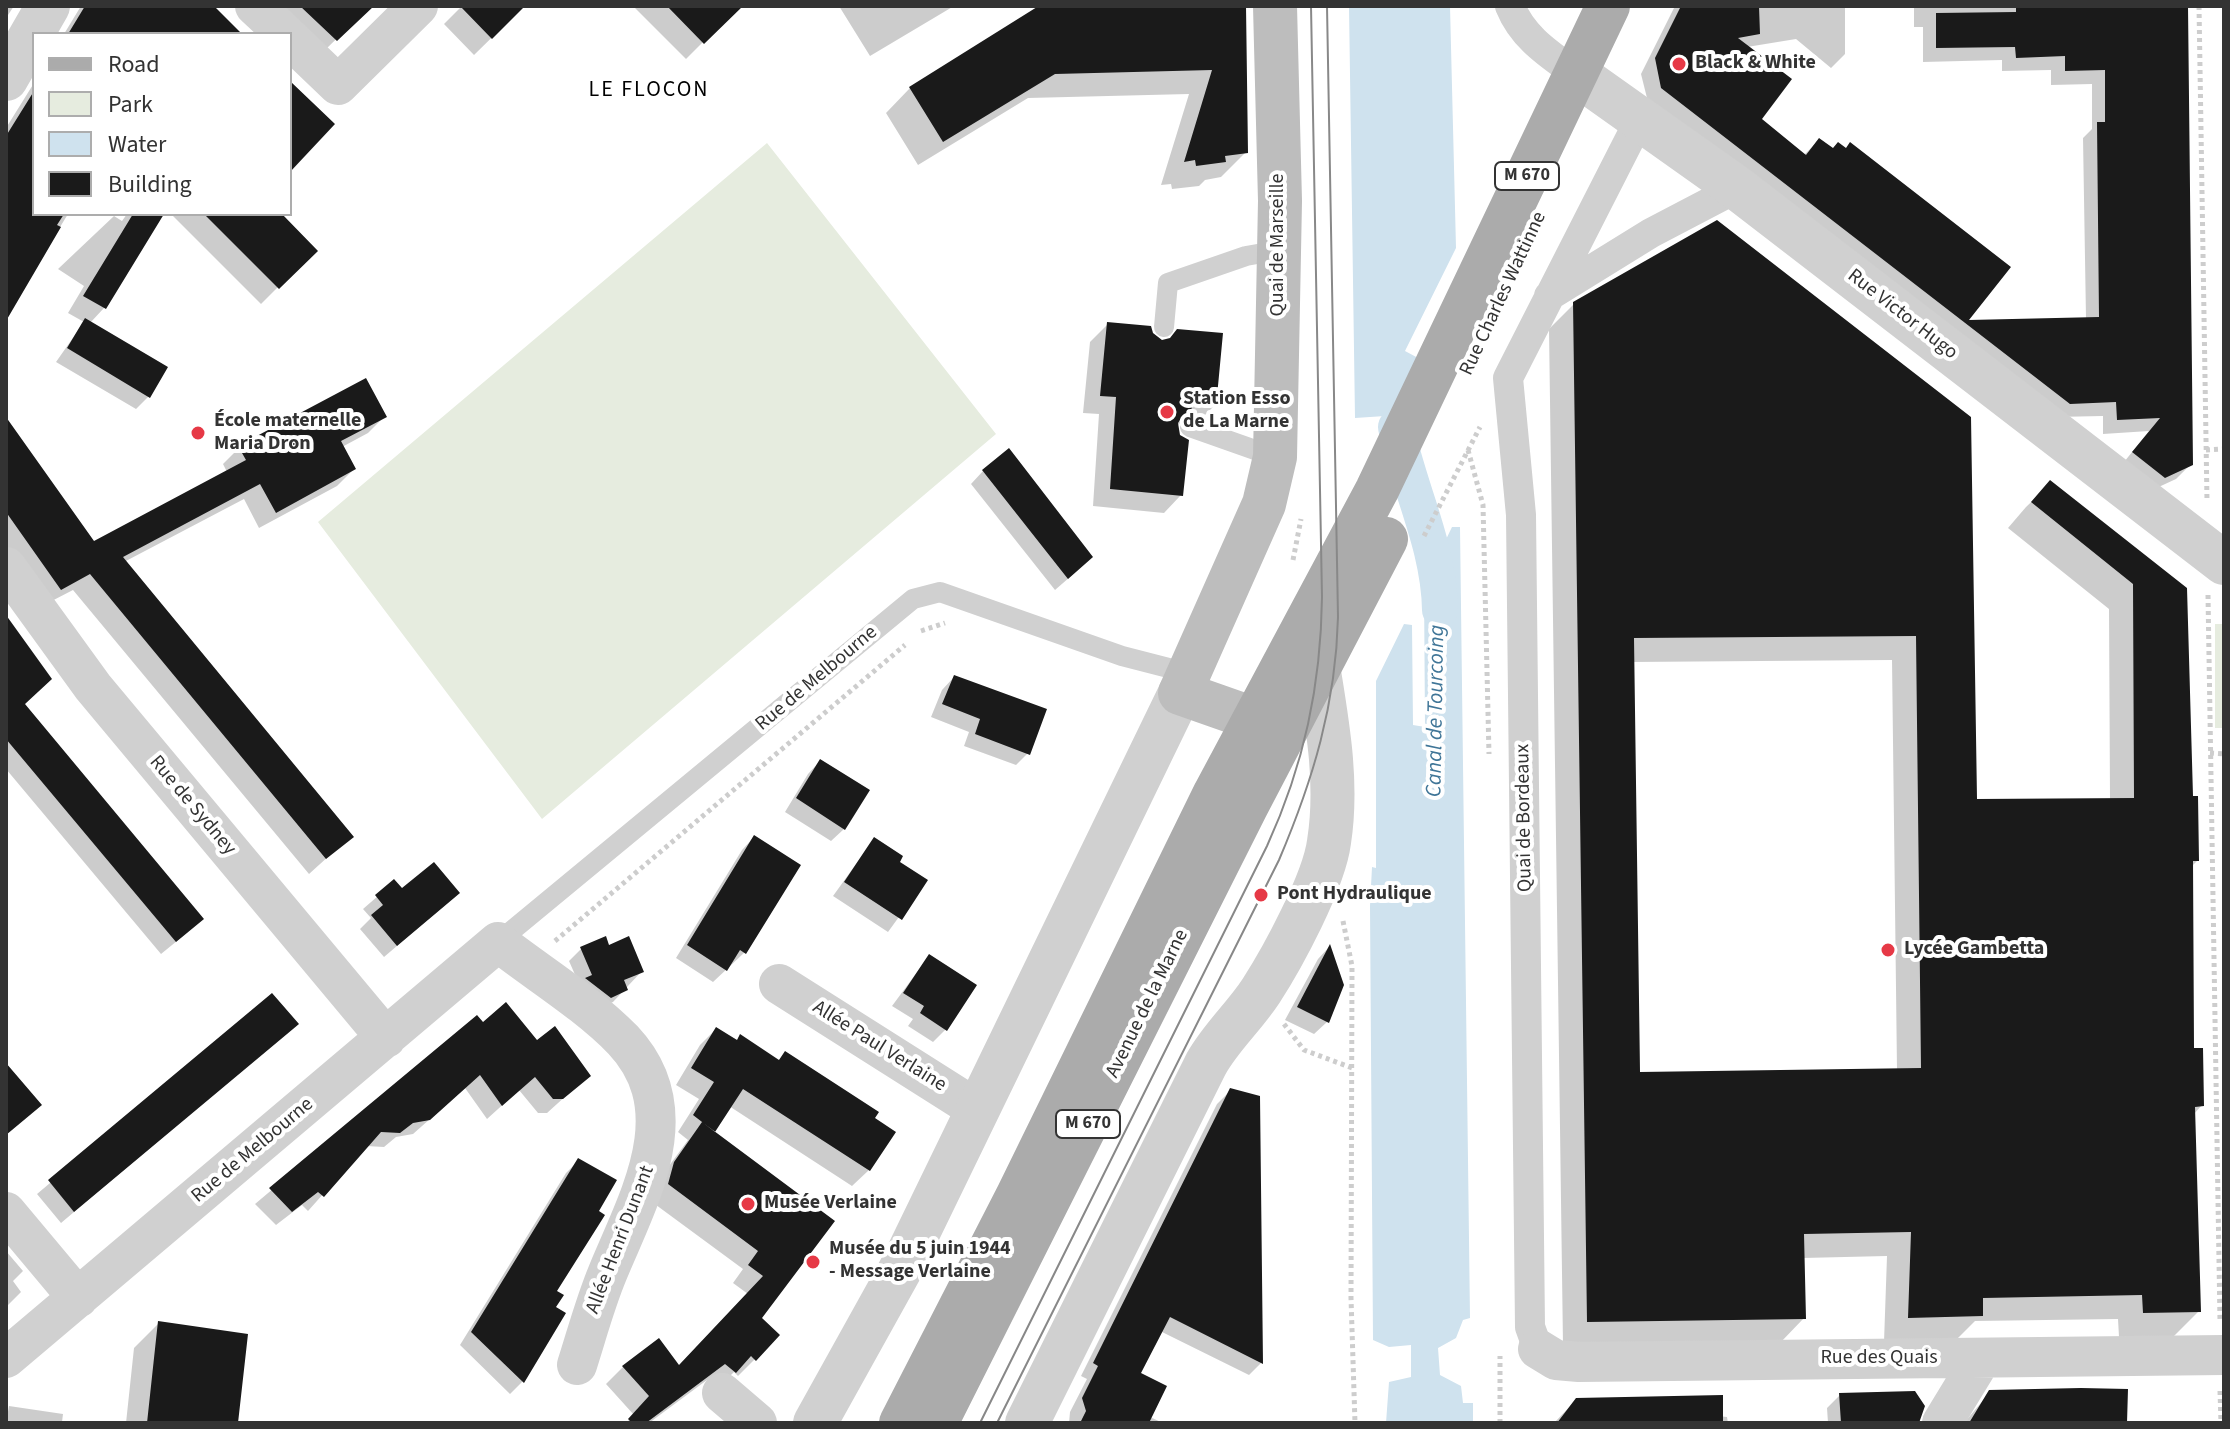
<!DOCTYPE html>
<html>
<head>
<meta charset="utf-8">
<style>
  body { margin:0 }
  #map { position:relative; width:2230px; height:1429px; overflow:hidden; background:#fff; font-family:"Source Sans 3",sans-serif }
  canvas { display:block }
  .frame { position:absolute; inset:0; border:8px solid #333; pointer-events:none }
  .legend { position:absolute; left:32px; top:32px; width:260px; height:184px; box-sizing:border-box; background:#fff; border:2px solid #adadad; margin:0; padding:10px 14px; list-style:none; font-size:24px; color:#333 }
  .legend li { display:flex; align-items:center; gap:16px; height:40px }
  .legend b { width:40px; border:2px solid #adadad }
</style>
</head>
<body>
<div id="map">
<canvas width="2230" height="1429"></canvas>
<div class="frame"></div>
<ul class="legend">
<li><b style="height:10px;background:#ababab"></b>Road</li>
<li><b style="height:22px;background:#e6ecdf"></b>Park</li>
<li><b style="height:22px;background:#cfe2ee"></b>Water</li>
<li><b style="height:22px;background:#1a1a1a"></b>Building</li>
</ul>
</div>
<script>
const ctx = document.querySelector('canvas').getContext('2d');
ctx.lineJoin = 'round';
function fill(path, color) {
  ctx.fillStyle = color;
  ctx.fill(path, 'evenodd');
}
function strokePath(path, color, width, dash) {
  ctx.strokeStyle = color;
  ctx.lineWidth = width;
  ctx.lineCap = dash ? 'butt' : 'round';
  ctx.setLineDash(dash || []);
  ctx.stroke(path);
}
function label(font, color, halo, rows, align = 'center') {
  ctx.font = font + ' "Source Sans 3",sans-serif';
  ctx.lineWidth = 8;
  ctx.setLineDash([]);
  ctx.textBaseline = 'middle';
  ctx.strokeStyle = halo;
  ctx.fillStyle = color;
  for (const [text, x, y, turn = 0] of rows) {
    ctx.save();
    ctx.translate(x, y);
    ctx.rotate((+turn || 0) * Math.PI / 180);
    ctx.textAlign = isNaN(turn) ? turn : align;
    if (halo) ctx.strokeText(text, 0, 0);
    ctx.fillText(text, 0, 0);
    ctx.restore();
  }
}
const green = new Path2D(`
  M767,143l229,291 -454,385 -224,-297z
  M2215,624h9v104h-9z`);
const water = new Path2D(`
  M1349,6h101l6,242 -51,103 15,8 -35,71v-14l-30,2z
  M1452,527h8l10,791 -7,2 -7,18 -18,10 2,27 21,11 2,17h10v20h-87l3,-41 22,-5v-32l-22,2 -16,-7 -3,-434 2,-39 4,1v-187l28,-57 8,1 1,100 12,2 -1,-142z`);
const shadow = new Path2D(`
  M6,6h8l-8,12z
  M81,6h129l29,28h-175z
  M277,6h93l-46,45z
  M462,6h62l-50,49 -30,-31z
  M633,6h106l-53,53z
  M839,6h115l-84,50z
  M1675,6h170v48l-14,14 -35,-29 -49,8 12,72 45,36 15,-15 145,182 122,-3 -3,-181 9,-9v-45l-41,1v-15l-49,1v-11l-79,2v-35h-9v-21h271l6,458 -15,15 -26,12 -30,-24 29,-36 -46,3v-18l-48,1 -407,-315 -7,-28z
  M1244,7l2,145 -25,25 -16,3 -6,6 -27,3 -1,-5 -10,1 28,-91 -161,4 -110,67 -32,-52 24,-25z
  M34,83v131h34l-47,77 -15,15v-178z
  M127,214h34l-57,94 -14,15 59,73 -13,13 -80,-47 28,-40 -16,-9 16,-27 -26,-17 56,-53 8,5z
  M171,214h108l36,36 -54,54z
  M1574,304l395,114 6,383 135,-1 -1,-191 -101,-81 18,-21 25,-24 134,106 6,209 6,63 -6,6 1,183 10,55 -8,9 5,197 -25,25 -55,1 -1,-18 -143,2 -19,19 -72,2 3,-86 -84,2 1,60 -24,25 -217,3 -14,-1017zM1892,660l5,411 -259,3 -6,-412z
  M1108,324l43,10 11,8 52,64 -18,18 -15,-2 -5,5 5,68 -17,18 -71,-7 6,-92 -16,-1 7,-71z
  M365,381l19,36 -16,16 -26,14 12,22 -17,17 -78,42 -15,-29 -120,63 227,274 -42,38 -236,-284 -29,15 -38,-54v-131l87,124 134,-72 -4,-8 16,-16z
  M983,471l95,99 -23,20 -84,-106z
  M6,618l16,86 166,228 -27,22 -155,-185z
  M954,677l75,75 -13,13 -52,-19 5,-14 -38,-15 11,-27z
  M820,761l24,68 -13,12 -46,-29 23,-38z
  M754,837l-9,115 -32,30 -37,-24 66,-108z
  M874,839l23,24 28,18 -37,51 -55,-36z
  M394,882l8,9 43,14 -61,52 -24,-28 11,-11 -8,-9z
  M1329,947l-2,75 -13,12 -29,-14 33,-61z
  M582,948h26l34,23 -29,31 -16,7 -17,-23 -11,-25z
  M929,956l17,73 -13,13 -25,-16 5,-7 -21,-13z
  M272,996l25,28 -236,199 -24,-29z
  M476,1018l7,7 54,18 51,33 -41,37h-9l-19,-23 -32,29 -22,-31 -52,46 -17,3 -12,10 -18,-1 -58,65 -6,-6 -26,20 -21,-21z
  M716,1029l62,32 7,-7 88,65 -4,51 -17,16 -123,-80 -17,26 120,90 -73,97 -4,40 -17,17 -4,-4 -17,17 -10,-9 -58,43h-23l8,-8 -28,-31 17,-17h56l69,-73 -15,-11 10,-14 -91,-67 6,-21 30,-41 -10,-8 21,-33 -23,-14 24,-40z
  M1230,1091l31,272 -12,12 -89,-44 -22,43 12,43 13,6h-94l1,-11 17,-33 -6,-3 136,-272z
  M579,1160l-25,132v16l9,5 -41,69 -12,12 -50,-49 106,-172z
  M6,1251l17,20 -10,10 8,11 -15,15z
  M159,1323l79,100h-112l8,-75z
  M1990,1392l135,31h-161z
  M1840,1395l77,28h-89l-1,-15z
  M1576,1400l151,17 1,6h-174z
  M9,1406l54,8 -1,8 10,1h-66z`);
const canal = new Path2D(`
  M1396,427c13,63 43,118 44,183`);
const building = new Path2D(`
  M85,6h129l28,28h-174z
  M300,6h74l-37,35z
  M460,6h65l-33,33z
  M667,6h76l-39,38z
  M1166,6h80l2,147 -23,3 1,6 -30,4 -1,-6 -11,2 28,-92 -157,4 -112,68 -34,-55 128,-80z
  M1681,6h78l1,28 -22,4 54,41 -30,40 44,36 13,-17 14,10 5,-6 8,6 4,-6 161,125 -42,53 130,-3 -2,-195h8v-52l-40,1v-15l-49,2 -1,-11 -79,1v-35l80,-1v-6h172l5,459 -28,13 -33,-26 28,-34 -43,2 -1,-18 -46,2 -409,-316 -6,-30z
  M290,81l45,43 -45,48z
  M34,91v123h30l-7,11 4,2 -55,94v-185z
  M133,214h31l-58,95 -23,-13z
  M204,214h78l36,37 -39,38z
  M1717,220l254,197 6,382 157,-1 -1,-214 -102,-82 19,-22 137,108 6,208h5l1,65h-6l1,187h9l1,58 -9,1 6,205 -58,1 -1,-18 -159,3v18l-75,2 3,-86 -107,2 2,85 -219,3 -14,-1020zM1916,636l5,432 -281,4 -6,-434z
  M85,318l83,49 -18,31 -83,-50z
  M1107,322l44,4 2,7 9,7 8,-2 7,-9 46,4 -7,74 -24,-3 -1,10 -9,3 -4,6 2,12 9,5 -6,56 -73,-7 6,-92 -16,-1z
  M366,378l21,39 -46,24 15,28 -80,44 -16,-29 -137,73 231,280 -28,22 -236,-285 -29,16 -55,-78v-95l88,124 152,-81 -8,-14z
  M1009,448l84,109 -25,22 -86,-109z
  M6,615l46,64 -27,25 179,215 -28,23 -170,-203z
  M954,675l93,34 -17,46 -55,-21 5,-15 -38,-15z
  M820,759l50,31 -25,40 -49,-32z
  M754,835l47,30 -55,89 -6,-4 -13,21 -40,-26z
  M874,837l29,19 -3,6 28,18 -26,40 -58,-38z
  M434,862l26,31 -63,53 -26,-31 12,-10 -8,-10 19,-16 8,9z
  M606,936l3,9 20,-9 15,36 -20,8 4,10 -17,8 -26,-20 7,-3 -12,-28z
  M1330,944l14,41 -15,38 -32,-16z
  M929,954l48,31 -30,46 -27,-18 4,-7 -21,-13z
  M272,993l27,31 -225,188 -26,-32z
  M506,1002l31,38 18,-14 36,50 -28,23h-10l-18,-22 -33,29 -22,-31 -50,45 -17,3 -13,10 -19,-1 -57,65 -6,-5 -26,20 -23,-24 208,-173 6,7z
  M716,1027l21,13 3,-6 39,26 6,-9 94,61 -4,6 21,14 -26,39 -127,-82 -28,43 -22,-17 21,-33 -23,-14z
  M6,1063l36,42 -36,30z
  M1230,1088l30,8 3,268 -93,-47 -29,56 26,13 -18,37h-69l6,-12 -4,-13 16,-32 -5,-3z
  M702,1122l133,99 -73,97 18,17 -24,26 -5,-5 -15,17 -11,-9 -79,59h-14l-4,-4 21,-23 -27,-30 37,-28 20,27 84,-89 -15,-11 10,-14 -90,-67 6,-22z
  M578,1158l39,22 -18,31 6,4 -48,76 7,4 -8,12 10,6 -42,70 -53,-51z
  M158,1321l90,13 -10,89h-91z
  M2081,1388l47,1 -1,34h-158l20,-33z
  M1915,1391l10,15 -6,17h-78l-2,-30z
  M1723,1395v28h-166l19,-25z`);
const path = new Path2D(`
  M2199,6l8,495
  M1468,450l15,55 6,249
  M2206,450l18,-1
  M1424,536l56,-109
  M1293,560l8,-41
  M2208,595l12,726
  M921,631l24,-8
  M2210,753l14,1
  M1343,921l9,45 -1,332 4,125
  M555,941l350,-296
  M1284,1024l20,26 51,19
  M2220,1391l1,32
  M1500,1423v-67`);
const service = new Path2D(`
  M1164,327l4,-44 78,-27 34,-6
  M1190,427l85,30
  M498,942l415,-343 27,-7 182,64 66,17`);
const pedestrian = new Path2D(`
  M1510,6c13,32 39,48 65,67
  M1549,296l102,-63 86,-45
  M1538,1349l-8,-22 -9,-812 -13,-137 132,-259`);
const minor = new Path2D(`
  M255,6l30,28
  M290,39l48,46 80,-79
  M6,567l87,120 293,351
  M779,984l199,126
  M6,1212l72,86
  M1538,1349l18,11 23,2 645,-7
  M6,1358l492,-416c41,32 89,61 125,98 67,71 15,159 -15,232 -13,31 -21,62 -31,93
  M722,1393l35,30
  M1942,1423l39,-64`);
const tertiary = new Path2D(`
  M1575,73l162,115 487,375
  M6,79l42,-73
  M815,1423l85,-153 280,-577
  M1027,1423l179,-359c15,-27 38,-47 55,-73 22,-34 63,-110 68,-149 9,-57 -1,-115 -10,-170`);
const secondary = new Path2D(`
  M1254,719l-74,-26 84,-189 11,-47 5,-256 -5,-195`);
const primary = new Path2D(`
  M901,1423l117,-228 197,-402 162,-303 231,-484
  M936,1423l310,-616 140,-268`);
const tram = new Path2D(`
  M980,1423l287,-577c37,-81 54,-161 55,-249l-11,-591
  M997,1423l282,-563c34,-80 57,-156 59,-243l-11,-611`);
const markers = [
  [1679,64,8,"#e63946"],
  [1167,412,8,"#e63946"],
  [198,433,8,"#e63946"],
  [1261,895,8,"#e63946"],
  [1888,950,8,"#e63946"],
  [748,1204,8,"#e63946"],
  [813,1262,8,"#e63946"]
];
const shields = [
  [1527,176,64],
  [1088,1124,64]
];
const shieldNames = [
  ["M 670",1527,176],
  ["M 670",1088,1124]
];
const poiNames = [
  ["Black & White",1695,64],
  ["Station Esso",1183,400],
  ["de La Marne",1183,423],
  ["École maternelle",214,422],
  ["Maria Dron",214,445],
  ["Pont Hydraulique",1277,895],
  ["Lycée Gambetta",1904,950],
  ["Musée Verlaine",764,1204],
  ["Musée du 5 juin 1944",829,1250],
  ["- Message Verlaine",829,1273]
];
const streetNames = [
  ["Quai de Marseille",1279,245,-90],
  ["Rue Charles Wattinne",1504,294,-65],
  ["Rue Victor Hugo",1902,315,38],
  ["Rue de Melbourne",817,679,-40],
  ["Rue de Sydney",192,806,50],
  ["Quai de Bordeaux",1525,818,-91],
  ["Avenue de la Marne",1148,1004,-64],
  ["Allée Paul Verlaine",879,1047,32],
  ["Rue de Melbourne",253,1151,-40],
  ["Allée Henri Dunant",621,1240,-69],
  ["Rue des Quais",1879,1359]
];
const neighbourhoodNames = [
  ["LE FLOCON",649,91]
];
const waterNames = [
  ["Canal de Tourcoing",1437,711,-89]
];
fill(green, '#e6ecdf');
fill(water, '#cfe2ee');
fill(shadow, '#0003');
strokePath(canal, '#cfe2ee', 36);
fill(building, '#1a1a1a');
strokePath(path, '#cdcdcd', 5, [4, 4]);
strokePath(service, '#d0d0d0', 20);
strokePath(pedestrian, '#d0d0d0', 30);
strokePath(minor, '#d0d0d0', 40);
strokePath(tertiary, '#d0d0d0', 44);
strokePath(secondary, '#bdbdbd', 44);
strokePath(primary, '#ababab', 44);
strokePath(tram, '#888', 2);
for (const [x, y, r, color] of markers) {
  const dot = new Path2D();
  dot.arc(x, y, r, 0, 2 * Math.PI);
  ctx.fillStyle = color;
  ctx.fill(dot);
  strokePath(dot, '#fff', 3);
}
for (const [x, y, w] of shields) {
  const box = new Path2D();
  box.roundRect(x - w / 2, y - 14, w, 28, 6);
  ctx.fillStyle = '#fff';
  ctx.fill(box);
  strokePath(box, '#333', 2);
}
label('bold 18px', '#333', null, shieldNames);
label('bold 20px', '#333', '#fff', poiNames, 'left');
label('20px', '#333', '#fff', streetNames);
ctx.letterSpacing = '2px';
label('22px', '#000', '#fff', neighbourhoodNames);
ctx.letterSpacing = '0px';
label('italic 22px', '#3f7597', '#fff', waterNames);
</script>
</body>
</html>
